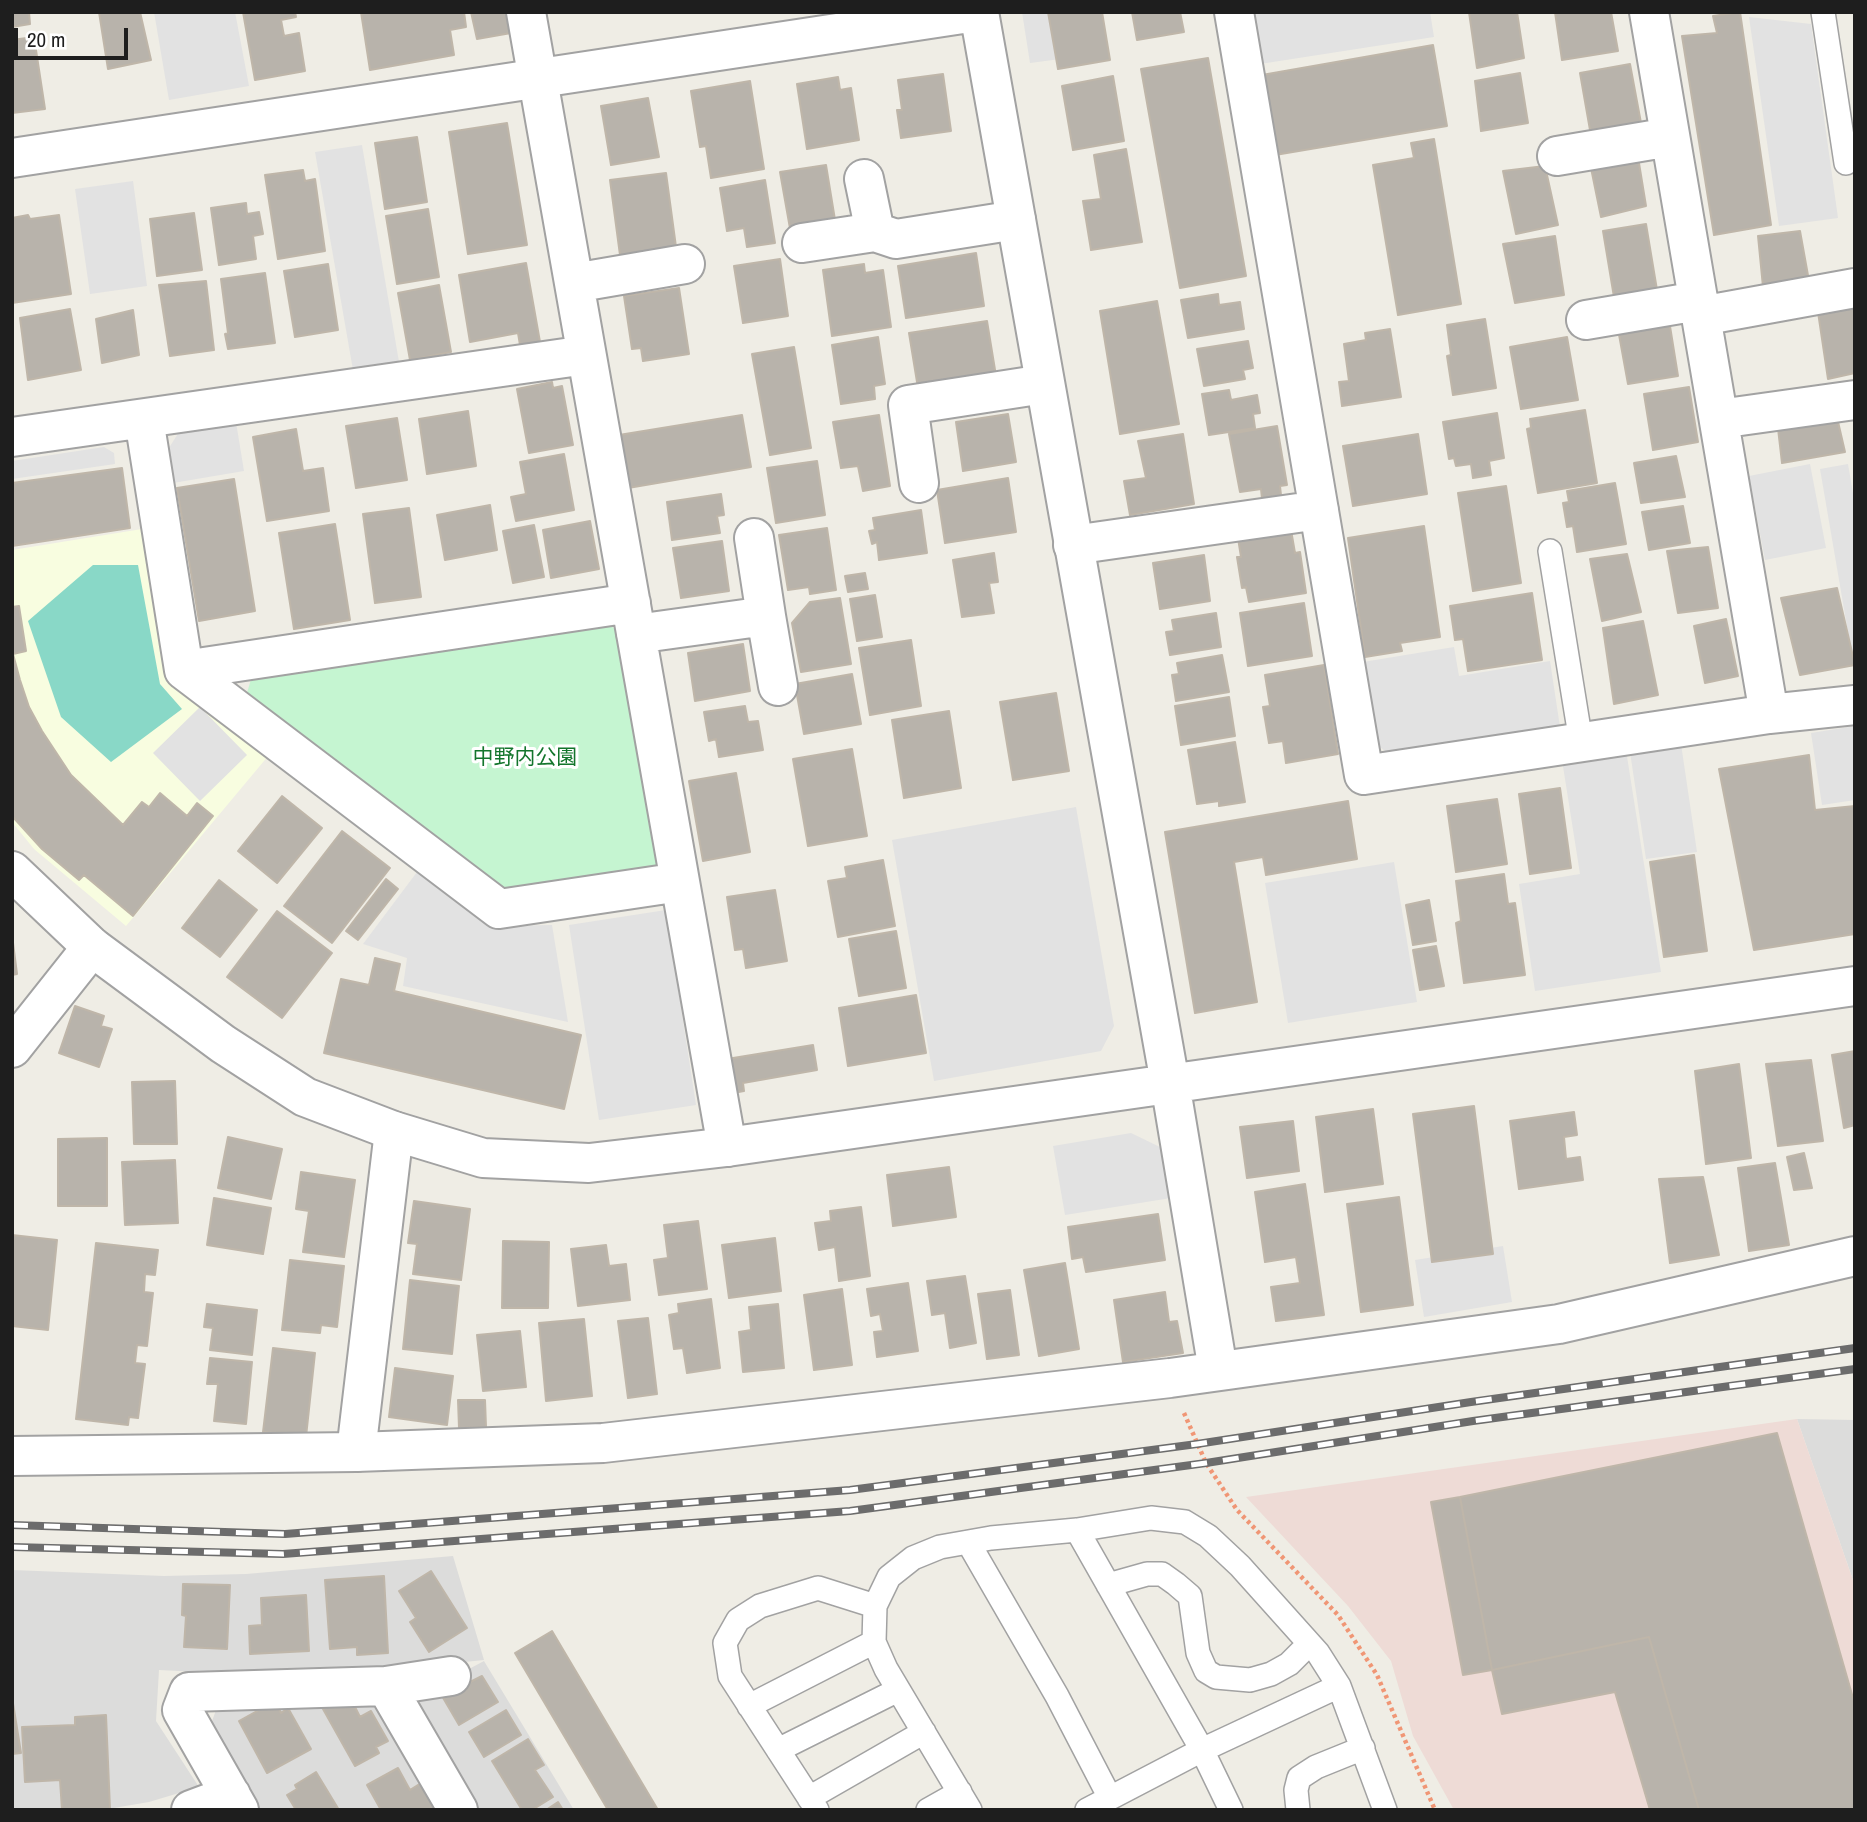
<!DOCTYPE html>
<html>
<head>
<meta charset="utf-8">
<style>
  body { margin:0 }
  #map { position:relative; width:1867px; height:1822px; overflow:hidden; background:#efede5; font-family:"Archivo Narrow",sans-serif }
  canvas { display:block }
  .frame { position:absolute; inset:0; border:14px solid #1e1e1e; pointer-events:none }
  .scale { position:absolute; left:14px; top:28px; width:114px; height:32px; box-sizing:border-box; border:4px solid #1e1e1e; border-top:0; padding-left:9px; font-size:21px; line-height:24px; white-space:nowrap; color:#1e1e1e; -webkit-text-stroke:5px #fff; paint-order:stroke }
</style>
</head>
<body>
<div id="map">
<canvas width="1867" height="1822"></canvas>
<div class="frame"></div>
<div class="scale">20 m</div>
</div>
<script>
const ctx = document.querySelector('canvas').getContext('2d');
ctx.lineJoin = 'round';
function fill(path, color) {
  ctx.fillStyle = color;
  ctx.fill(path, 'evenodd');
}
function strokePath(path, color, width, dash) {
  ctx.strokeStyle = color;
  ctx.lineWidth = width;
  ctx.lineCap = dash ? 'butt' : 'round';
  ctx.setLineDash(dash || []);
  ctx.stroke(path);
}
function label(font, color, halo, rows, align = 'center') {
  ctx.font = font + ' "Archivo Narrow","Noto Sans JP",sans-serif';
  ctx.lineWidth = 6;
  ctx.setLineDash([]);
  ctx.textBaseline = 'middle';
  ctx.strokeStyle = halo;
  ctx.fillStyle = color;
  for (const [text, x, y, turn = 0] of rows) {
    ctx.save();
    ctx.translate(x, y);
    ctx.rotate((+turn || 0) * Math.PI / 180);
    ctx.textAlign = isNaN(turn) ? turn : align;
    if (halo) ctx.strokeText(text, 0, 0);
    ctx.fillText(text, 0, 0);
    ctx.restore();
  }
}
const residential = new Path2D(`
  M1797,1419l58,1v166z
  M453,1556l31,104 -89,9h-79l-74,5 -83,-4 -3,51 43,66 -50,15 -47,8h-90v-240l152,6 82,-2z
  M484,1661l90,149h-95l-68,-110z
  M375,1689l69,121h-192l-44,-78 11,-30z`);
const commercial = new Path2D(`
  M1797,1419l58,167v224h-401l-41,-74 -22,-75 -43,-55 -102,-109z`);
const education = new Path2D(`
  M142,529l31,152 96,74 -143,171 -92,-77 -22,-27v-272z`);
const park = new Path2D(`
  M610,625l16,14 35,228 -159,22 -256,-193 7,-23z`);
const pitch = new Path2D(`
  M93,565h45l22,119 22,25 -71,53 -50,-45 -33,-96z`);
const parking = new Path2D(`
  M154,12h81l14,74 -80,14z
  M1022,12h30l8,47 -30,4z
  M1252,12h178l4,25 -174,27z
  M1749,17l62,7 27,194 -59,8z
  M362,145l37,217 -46,8 -38,-218z
  M133,181l14,105 -57,8 -15,-105z
  M236,422l8,49 -71,12 -6,-32 12,-19z
  M104,447l10,6 1,11 -103,15v-18z
  M1810,464l16,84 -61,12 -16,-84z
  M1848,464l7,41v168l-35,-204z
  M1454,647l5,29 91,-15 10,66 -171,27 -13,-10 -13,-82z
  M200,707l47,48 -47,46 -47,-48z
  M1855,726v74l-33,5 -11,-72z
  M1681,744l16,108 -51,7 -16,-107z
  M1626,750l35,222 -126,19 -16,-107 61,-10 -18,-114z
  M1076,807l38,219 -13,25 -167,30 -42,-241z
  M1394,862l23,140 -129,21 -23,-140z
  M417,872l76,54 59,-1 16,97 -165,-36 4,-28 -44,-14z
  M666,910l30,195 -97,15 -30,-195z
  M1131,1133l31,15 9,50 -106,17 -12,-69z
  M1503,1246l9,56 -88,15 -9,-57z`);
const building = new Path2D(`
  M12,12h17l1,12 -18,3z
  M99,12h41l11,48 -43,9z
  M243,12h52l1,5 -15,3 3,16 15,-3 6,38 -50,9z
  M361,12h103l2,15 -16,3 4,25 -84,15z
  M471,12h37l3,21 -34,6z
  M1048,12h54l8,48 -52,9z
  M1132,12h48l4,20 -47,8z
  M1469,12h48l7,46 -47,10z
  M1555,12h56l7,39 -56,9z
  M1740,12l31,213 -57,10 -32,-199 35,-3 -4,-17z
  M34,37l11,72 -33,4v-73z
  M1433,45l14,81 -172,29 -13,-80z
  M1208,58l38,218 -66,12 -39,-219z
  M1630,64l11,59 -51,7 -10,-57z
  M1520,73l8,50 -47,8 -6,-50z
  M943,74l8,57 -50,7 -4,-28h5l-4,-30z
  M1113,76l11,65 -51,9 -11,-64z
  M838,77l2,13 11,-2 8,52 -52,9 -10,-65z
  M750,81l14,88 -53,9 -5,-32 -6,1 -9,-56z
  M648,98l11,59 -48,8 -10,-59z
  M507,123l20,122 -59,9 -19,-122z
  M417,137l10,65 -42,7 -10,-66z
  M1434,139l27,165 -63,11 -25,-150 41,-7 -3,-15z
  M1126,149l16,93 -51,8 -8,-49 18,-2 -7,-44z
  M1638,157l8,49 -45,11 -10,-49z
  M826,165l10,61 -45,8 -11,-62z
  M1545,166l13,59 -42,9 -13,-63z
  M303,170l2,11 10,-2 10,72 -47,8 -13,-84z
  M666,173l10,74 -56,8 -10,-75z
  M765,180l10,63 -28,4 -3,-19 -17,3 -7,-43z
  M246,203l1,11 12,-2 4,22 -10,2 3,23 -37,6 -8,-57z
  M428,209l11,68 -42,7 -11,-68z
  M194,213l8,57 -45,6 -7,-57z
  M28,215l2,4 29,-4 12,79 -59,9v-85z
  M1646,224l11,66 -43,7 -11,-66z
  M1800,231l9,50 -46,6 -5,-51z
  M1555,236l9,59 -49,8 -12,-59z
  M976,253l8,53 -78,12 -8,-52z
  M780,259l8,57 -45,7 -9,-57z
  M526,263l14,79 -20,3 -2,-12 -48,9 -11,-67z
  M328,264l10,66 -43,7 -11,-66z
  M864,264l1,9 18,-3 8,57 -59,9 -9,-66z
  M265,273l10,70 -47,6 -3,-15 3,-1 -7,-54z
  M206,281l8,69 -44,6 -11,-71z
  M439,285l12,67 -41,8 -12,-67z
  M679,288l10,66 -46,7 -2,-13 -9,1 -8,-53z
  M1218,294l1,11 21,-3 4,27 -56,9 -7,-38z
  M1157,301l22,123 -59,10 -20,-123z
  M1855,305v68l-27,6 -10,-67z
  M70,309l11,61 -53,10 -8,-62z
  M133,310l6,45 -37,8 -6,-44z
  M1485,319l11,69 -43,7 -6,-39 4,-1 -4,-30z
  M1669,320l9,56 -50,8 -10,-55z
  M987,321l9,55 -78,12 -9,-55z
  M1390,329l11,68 -59,9 -3,-24 10,-1 -5,-37 22,-4 -1,-7z
  M878,337l7,47 -11,2 1,13 -34,5 -9,-59z
  M1567,337l11,63 -57,9 -11,-62z
  M1248,341l5,27 -10,2 2,9 -41,7 -7,-37z
  M794,347l17,101 -41,7 -18,-101z
  M552,382l1,6 9,-2 11,59 -44,8 -12,-64z
  M1689,387l9,55 -45,8 -9,-56z
  M1229,390l2,10 26,-5 3,18 -7,1 2,14 -46,7 -7,-41z
  M1585,410l12,73 -59,10 -11,-64 4,-1 -1,-9z
  M468,411l8,55 -49,8 -8,-55z
  M1497,413l7,45 -15,3 2,14 -18,3 -2,-14 -15,2 -2,-8 -5,1 -6,-37z
  M1836,413l9,39 -63,11 -5,-43z
  M1008,414l8,48 -53,9 -7,-49z
  M742,415l9,52 -123,21 -9,-53z
  M879,415l11,71 -27,5 -5,-25 -17,2 -8,-46z
  M397,418l10,62 -51,8 -10,-62z
  M1277,426l10,59 -7,1 1,9 -19,4 -1,-10 -21,3 -11,-58z
  M296,429l7,42 20,-3 6,43 -62,10 -14,-84z
  M1183,434l11,70 -64,11 -6,-34 22,-3 -8,-37z
  M1418,434l9,60 -74,12 -10,-60z
  M564,454l10,56 -58,11 -5,-24 15,-3 -6,-32z
  M1676,456l9,41 -44,6 -7,-40z
  M817,461l8,54 -49,8 -9,-55z
  M122,468l8,60 -118,18v-63z
  M1008,478l8,54 -71,11 -8,-53z
  M234,479l21,132 -56,10 -22,-133z
  M1615,483l11,61 -49,8 -4,-26 -6,1 -4,-24 6,-1 -2,-11z
  M1506,486l15,97 -48,8 -15,-98z
  M721,494l3,21 -7,1 3,17 -48,7 -5,-38z
  M490,505l7,45 -52,10 -8,-45z
  M1683,506l7,37 -41,7 -7,-38z
  M409,508l12,89 -46,6 -12,-89z
  M921,510l6,43 -48,7 -2,-18 -5,2 -3,-13 6,-1 -2,-12z
  M590,521l9,48 -48,9 -8,-48z
  M335,524l15,96 -56,9 -15,-96z
  M534,525l10,52 -31,6 -10,-52z
  M1424,526l16,111 -40,6 2,8 -37,6 -17,-119z
  M827,528l9,62 -26,4 -1,-7 -21,3 -9,-55z
  M1291,530l4,23 5,-1 6,41 -57,9 -3,-15 -4,1 -5,-31h4l-3,-19z
  M722,541l7,50 -48,7 -8,-50z
  M1708,547l10,61 -40,5 -11,-62z
  M994,553l4,29 -9,1 5,30 -32,4 -9,-57z
  M1627,554l14,58 -39,9 -12,-62z
  M1204,555l6,46 -50,8 -7,-46z
  M865,573l3,16 -20,3 -3,-16z
  M1837,588l18,77 -55,10 -19,-77z
  M1532,593l10,67 -74,11 -5,-32 -8,1 -5,-34z
  M875,595l7,42 -25,4 -7,-42z
  M840,598l11,66 -50,8 -9,-49 18,-21z
  M1304,603l8,53 -64,10 -8,-53z
  M19,606l7,45 -13,3 7,26 9,27 13,24 29,44 52,50 19,-23 7,5 11,-14 27,23 10,-13 16,13 -80,100 -49,-41 -5,5 -37,-31 -30,-33v-209z
  M1216,613l5,34 -51,8 -4,-23 8,-1 -2,-11z
  M1726,619l12,57 -33,7 -11,-57z
  M1643,621l15,74 -44,9 -11,-76z
  M911,640l10,66 -51,9 -11,-67z
  M743,644l7,47 -55,10 -7,-48z
  M1222,655l7,37 -53,9 -4,-26 7,-1 -2,-11z
  M1324,665l14,89 -52,9 -3,-22 -14,2 -6,-36 7,-1 -5,-31z
  M852,674l9,50 -57,10 -9,-50z
  M1056,693l13,78 -56,9 -13,-78z
  M1229,697l6,39 -54,9 -6,-39z
  M745,706l3,16 10,-1 5,29 -44,7 -3,-18 -7,2 -5,-29z
  M949,711l12,77 -57,10 -12,-78z
  M1235,742l10,60 -26,4v-5l-22,3 -9,-54z
  M852,749l15,87 -59,10 -15,-87z
  M1809,755l6,55 40,-4v128l-101,16 -35,-181z
  M736,773l14,79 -47,9 -14,-80z
  M1560,788l11,80 -41,6 -11,-80z
  M282,796l40,32 -45,55 -39,-32z
  M1497,799l10,65 -51,8 -9,-66z
  M1348,801l9,58 -91,16 -3,-18 -29,5 23,140 -62,11 -30,-181z
  M342,831l48,37 -58,75 -48,-37z
  M1694,855l13,96 -43,6 -14,-95z
  M883,860l12,66 -57,11 -10,-56 19,-3 -2,-11z
  M1504,874l4,30 7,-1 10,72 -61,8 -8,-60 5,-2 -5,-40z
  M386,879l12,10 -40,51 -12,-9z
  M219,880l38,30 -37,47 -38,-29z
  M775,890l12,71 -41,7 -3,-19 -8,1 -8,-53z
  M1429,900l7,41 -23,4 -7,-40z
  M277,911l55,42 -50,65 -55,-41z
  M896,931l10,57 -47,8 -10,-57z
  M12,935l5,39 -5,1z
  M1436,946l8,40 -24,4 -7,-40z
  M375,958l25,6 -6,27 187,44 -17,74 -240,-56 17,-74 28,6z
  M916,995l10,58 -78,13 -9,-58z
  M75,1006l29,10 -3,10 11,3 -13,38 -40,-14z
  M813,1045l4,25 -74,13 1,8 -11,2 -6,-34z
  M1855,1051v74l-11,3 -12,-73z
  M1811,1060l12,81 -45,5 -12,-82z
  M1739,1064l12,94 -45,6 -11,-93z
  M175,1081l2,63h-43l-2,-62z
  M1474,1106l19,148 -61,8 -19,-148z
  M1373,1109l10,75 -58,8 -9,-75z
  M1574,1112l3,23 -13,2 2,22 14,-2 3,23 -64,9 -9,-68z
  M1293,1121l6,50 -52,7 -7,-51z
  M228,1137l54,12 -11,50 -53,-11z
  M107,1138v68h-49v-67z
  M1804,1153l8,35 -18,2 -7,-33z
  M175,1160l3,63 -53,2 -3,-63z
  M1775,1163l14,82 -40,6 -11,-83z
  M949,1167l7,50 -63,9 -6,-51z
  M301,1172l54,8 -11,77 -41,-5 6,-41 -13,-2z
  M1703,1177l16,78 -49,8 -11,-84z
  M1305,1184l19,131 -48,6 -5,-34 29,-4 -4,-26 -31,5 -10,-70z
  M1399,1197l14,108 -52,7 -14,-108z
  M214,1198l57,10 -8,46 -56,-9z
  M414,1201l56,8 -9,71 -48,-6 4,-30 -9,-1z
  M861,1207l9,69 -31,5 -4,-34 -16,3 -4,-27 16,-2 -1,-10z
  M1158,1214l7,46 -79,12 -3,-15 -11,2 -4,-32z
  M698,1221l9,68 -48,6 -5,-35 14,-2 -4,-33z
  M12,1235l45,5 -9,90 -36,-4z
  M775,1238l6,53 -52,7 -7,-53z
  M503,1241l46,1 -1,66h-46z
  M96,1243l62,7 -3,25 -10,-1 -1,18 9,1 -6,53 -10,-1 -2,18 10,1 -7,54 -9,-1 -1,8 -52,-6z
  M606,1245l3,21 17,-2 4,36 -52,6 -7,-57z
  M290,1260l54,6 -7,61 -16,-2 -1,8 -38,-3z
  M1065,1263l14,86 -40,7 -15,-86z
  M965,1276l11,67 -26,5 -5,-35 -13,2 -5,-34z
  M410,1280l49,6 -7,68 -49,-5z
  M908,1283l10,68 -41,6 -3,-25 9,-1 -3,-17 -9,2 -4,-27z
  M842,1289l10,76 -38,5 -10,-75z
  M1010,1290l9,65 -32,4 -9,-65z
  M1165,1292l4,30 8,-1 6,32 -60,9 -9,-62z
  M711,1299l9,69 -33,5 -4,-25 -9,1 -5,-34 10,-2 -1,-9z
  M207,1304l50,6 -5,45 -42,-5 3,-22 -9,-1z
  M778,1304l6,64 -41,4 -4,-40 12,-2 -2,-23z
  M648,1318l9,76 -29,4 -10,-77z
  M584,1319l8,77 -46,5 -7,-78z
  M520,1331l6,56 -43,4 -6,-56z
  M273,1348l42,5 -9,84 -43,-5z
  M210,1358l42,4 -6,62 -32,-3 4,-37h-11z
  M395,1368l58,8 -6,49 -58,-8z
  M458,1400h27l1,27 -27,1z
  M1777,1433l78,272v105h-156l-50,-173 -157,33 -32,-173z
  M1460,1497l32,173 -29,5 -32,-173z
  M431,1571l36,57 -38,24 -19,-30 6,-4 -17,-27z
  M384,1576l4,77 -31,2v-8l-27,2 -5,-69z
  M183,1584l47,1 -3,64 -43,-2 2,-31 -4,-1z
  M306,1595l3,56 -59,3 -1,-28 13,-1 -1,-27z
  M552,1631l106,179h-50l-93,-157z
  M1649,1637l50,173h-49l-35,-118 -113,22 -10,-44z
  M482,1676l16,26 -39,23 -17,-29z
  M349,1695l11,22 11,-6 17,30 -12,6 3,6 -24,13 -32,-57z
  M12,1697l9,56 -9,1z
  M275,1701l6,12 7,-5 23,41 -44,24 -28,-52z
  M506,1710l15,25 -37,22 -15,-25z
  M106,1715l4,94 -48,1 -2,-30 -35,2 -3,-55 53,-2v-8z
  M528,1739l16,26 -9,5 18,27 -21,13h-10l-30,-49z
  M398,1768l12,22 11,-7 15,27h-55l-14,-25z
  M316,1772l23,38h-43l-9,-15 10,-6 -2,-4z
  M558,1802l5,8h-17z`);
const path = new Path2D(`
  M1184,1413l22,50 31,47 101,105 39,60 58,135`);
const service = new Path2D(`
  M1823,12l23,151
  M1550,551l31,191
  M1077,1530l125,220 29,60
  M968,1542l89,154 53,102
  M1108,1585l39,-11h15l14,10 14,12 8,57 8,18 10,6 34,3 21,-6 18,-10 20,-20
  M749,1706l125,-64
  M778,1750l120,-60
  M809,1798l115,-66
  M817,1810l-87,-134 -5,-33 13,-23 22,-14 58,-18 57,18
  M928,1810l32,-18
  M970,1810l-84,-141 -12,-27 1,-36 14,-29 24,-19 27,-11 51,-9 86,-8 74,-12 34,4 23,14 32,30 78,87 21,33 46,124
  M1087,1810l115,-60 137,-64
  M1298,1810l-2,-20 3,-12 17,-11 47,-19`);
const minor = new Path2D(`
  M526,12l201,1135
  M1234,12l130,763 405,-61 86,-9
  M1649,12l120,702
  M1557,156l113,-19
  M864,179l11,53 21,7 120,-19
  M802,243l73,-11
  M574,283l111,-19
  M1701,316l154,-28
  M1586,320l112,-19
  M144,419l40,251 315,239 181,-27
  M1719,419l136,-19
  M12,437l574,-82
  M919,483l-11,-78 136,-21
  M754,538l12,78
  M1073,545l246,-35
  M636,634l130,-18 12,70
  M184,670l447,-67
  M12,1048l80,-101
  M356,1452l38,-321
  M386,1686l65,-10
  M191,1810l40,-15
  M239,1810l-57,-100 7,-18 197,-6 72,124`);
const tertiary = new Path2D(`
  M979,12l191,1071 48,287
  M12,158l964,-146
  M12,871l80,76 131,97 82,53 89,34 89,27 106,5 138,-16 1128,-161
  M12,1456l344,-4 247,-9 567,-65 389,-54 296,-68`);
const rail = new Path2D(`
  M12,1525l273,9 565,-44 347,-46 274,-42 384,-54
  M12,1547l271,7 567,-43 356,-48 267,-42 382,-52`);
const parkNames = [
  ["中野内公園",525,758]
];
fill(residential, '#dcdcdb');
fill(commercial, '#eedbd6');
fill(education, '#f8fde0');
fill(park, '#c5f5d1');
fill(pitch, '#89d8c7');
fill(parking, '#e2e2e2');
fill(building, '#b8b3ab');
strokePath(building, '#bfb6a9', 2);
strokePath(service, '#a2a2a2', 26);
strokePath(minor, '#a2a2a2', 42);
strokePath(tertiary, '#a2a2a2', 42);
strokePath(path, '#f09675', 4.5, [3.5, 3.5]);
strokePath(service, '#fff', 23);
strokePath(minor, '#fff', 38);
strokePath(tertiary, '#fff', 38);
strokePath(rail, '#6c6c6c', 8);
strokePath(rail, '#fff', 5, [16]);
label('21px', '#13752c', '#fff', parkNames);
</script>
</body>
</html>
